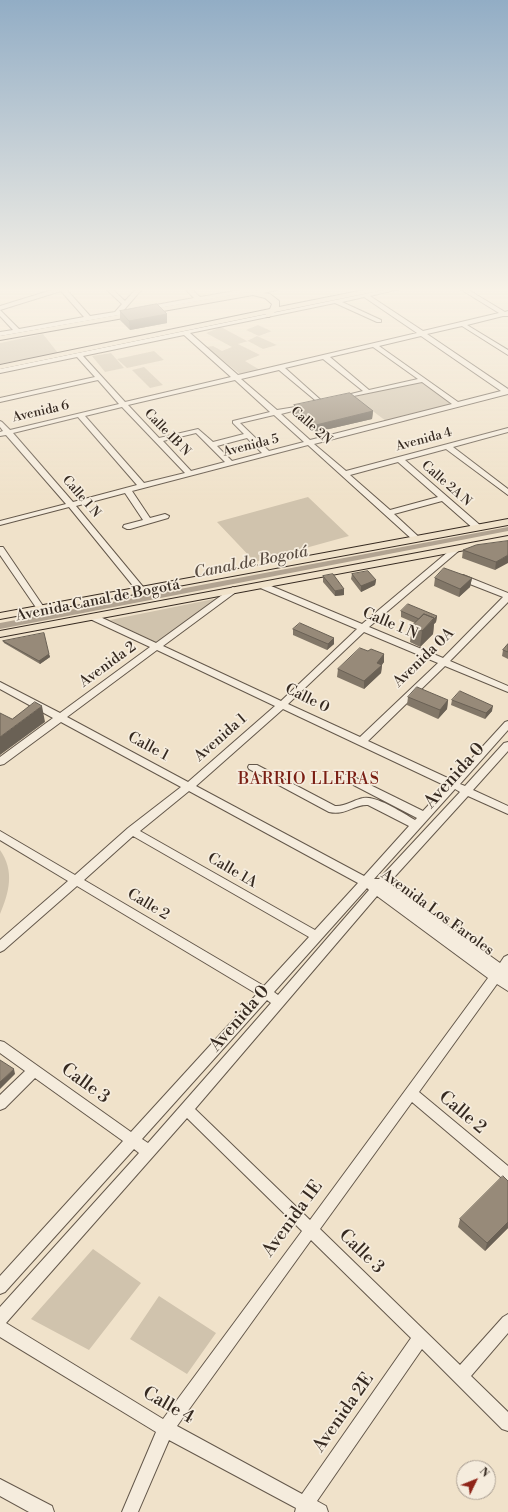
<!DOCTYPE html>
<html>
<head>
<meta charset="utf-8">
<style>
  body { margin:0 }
  #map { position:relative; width:508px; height:1512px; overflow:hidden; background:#f0e2ca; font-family:"Libre Bodoni",serif }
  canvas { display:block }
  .north { position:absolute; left:456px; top:1460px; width:40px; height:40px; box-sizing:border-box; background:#f5ecdd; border:1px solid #a99e92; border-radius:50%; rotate:47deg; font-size:11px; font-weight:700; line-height:16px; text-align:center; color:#362a21 }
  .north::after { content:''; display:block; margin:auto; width:14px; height:18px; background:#8f2418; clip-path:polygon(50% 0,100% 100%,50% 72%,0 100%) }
</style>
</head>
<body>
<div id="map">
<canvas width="508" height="1512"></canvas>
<div class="north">N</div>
</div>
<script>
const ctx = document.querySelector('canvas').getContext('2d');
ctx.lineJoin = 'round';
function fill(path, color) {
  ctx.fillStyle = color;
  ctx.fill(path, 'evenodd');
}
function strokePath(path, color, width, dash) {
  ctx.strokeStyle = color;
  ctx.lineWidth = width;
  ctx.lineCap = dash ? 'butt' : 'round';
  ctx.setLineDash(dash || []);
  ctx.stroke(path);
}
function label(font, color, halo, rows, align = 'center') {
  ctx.font = font + ' "Libre Bodoni",serif';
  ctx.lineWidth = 3.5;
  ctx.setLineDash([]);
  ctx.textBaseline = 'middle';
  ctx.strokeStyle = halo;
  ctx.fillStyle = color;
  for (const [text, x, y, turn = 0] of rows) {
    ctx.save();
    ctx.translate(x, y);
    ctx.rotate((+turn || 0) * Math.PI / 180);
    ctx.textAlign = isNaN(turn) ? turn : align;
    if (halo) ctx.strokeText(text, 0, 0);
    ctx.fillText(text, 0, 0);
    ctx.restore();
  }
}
const green = new Path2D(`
  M258,325l13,6h1l-13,5 -13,-6z
  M221,327l26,14 10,-5 20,9 -14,4 -15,-8 -10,3 22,11 -15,6 15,9 -20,4 -34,-27 7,-1 9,5 10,-4 -26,-14z
  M43,334l15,19 -58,11v-21z
  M154,351l10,9 -37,8 -10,-9z
  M111,353l13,15 -19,4 -13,-16z
  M144,367l19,18 -13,3 -18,-18z
  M422,381l32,24 -68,16 -32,-24z
  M308,497l41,39 -94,26 -38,-40z
  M224,597l-65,47 -49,-24z
  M0,850c15,21 9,43 0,64z
  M93,1249l48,34 -52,67 -58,-31z
  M159,1296l57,37 -29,41 -57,-35z`);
const canal = new Path2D(`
  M508,527v4l-508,98v-6z`);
const minor = new Path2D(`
  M55,289h11l24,27 25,-4 7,-8 -16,-15h6l13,12 11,-12h6l-19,22 71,-13 -9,-9h6l9,8 46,-8h12l-3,2 -255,45v-4l13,-2 -13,-14v-6l19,19 65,-12 -23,-26 -61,19v-4z
  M389,289h10l-29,7 53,35 76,-18 -39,-24h7l38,23 3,-1v5h-5l-36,9 41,25v5l-46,-29 -35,8 81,55v5l-194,50 32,27 162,-43v4l-55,15 55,42v6l-62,-46 -41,11 76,66v4h-6l-33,-29 -48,13 27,25 -4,2h-3l-106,-96 -176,46 18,27 15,-4 4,2 -1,2 -38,11h-3l-4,-2 1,-2 19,-5 -18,-27 -49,13 68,82 1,2 -1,2h-6l-69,-85 -69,18v-4l66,-17 -60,-69 -6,1v-4l3,-1 -3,-4v-6l2,1 8,8 109,-26 -21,-24 -98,22v-4l95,-21 -18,-20 -77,16v-4zM364,297l53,36 -179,42 -48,-42 145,-30 42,19h4v-2l-39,-18zM184,335l47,42 -106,25 -42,-46zM421,336l80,55 -43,11 -79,-56zM373,347l45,32 -49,11 -39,-33zM323,359l40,32 -24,6v2l83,-17 30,22 -142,36 -29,-26 27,-7v-2l-31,5 -36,-31 38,-9 42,35 3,-2 -1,-1 -38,-34zM235,380l35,32 -37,9v2l11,11 -31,8 -15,-13 -39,9 -31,-33zM122,407l63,66 -41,10 -59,-67zM274,415l30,27 -35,9 -29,-28zM78,417l59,68 -64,17 -60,-69zM196,433l29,29 -34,9 -28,-30zM247,438l15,15 -30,8 -15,-15zM398,462l40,35 -48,13 -40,-35z
  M455,546h3l4,2 -93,79 74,31 60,-61 -46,-18 -1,-2 1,-2h6l45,18v9l-58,59 58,25v6l-63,-26 -77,75 84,39 53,-58 3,-1v9l-48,54 5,2 39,-43 4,-1v9l-35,39 35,16v8l-40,-18 -79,87 111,80 4,-6 4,-2v36l-11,-7 -78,108 89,74v15l-5,-2 -91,-77 -92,127 140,136 43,-48 5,-3v19l-37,43 37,36v19l-6,-2 -80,-80 -105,152 9,5 2,6h-33l1,-4 -127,-68 -31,72h-16l34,-80 -156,-95v-30l139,-154 -5,-4 -129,143 -5,2v-18l123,-135 -88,-63 -30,30 -5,2v-15l25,-24 -25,-18v-12l4,1 127,90 126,-138 -180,-108 -73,64 -4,2v-12l68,-59 -68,-41v-9l75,44 53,-47 53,-41 -120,-65 -57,42 -4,1v-8l53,-39 -53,-29v-7l60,31 90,-66 -60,-28 -1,-2 1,-2h6l60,28 77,-56 4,3 -1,2 -73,54 118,55 76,-72 -99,-42 -1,-2 1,-2h6l98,41zM364,632l74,31 -78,74 -72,-33zM157,650l118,56 -87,76 -121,-65zM283,709l163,77 -23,25 -73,-36h-8l-1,2 1,2 75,39 -2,2c-12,-7 -39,-25 -52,-22 -10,2 -18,9 -28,8l-78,-41h-8l-1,2 1,2 80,43c16,4 25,-8 39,-7l41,21 -45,50 -168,-90zM455,789l5,3 -81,87h-5zM189,791l169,92 -43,47 -175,-99zM133,836l176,101 -45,49 -180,-106zM367,888l2,2 -91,105 -4,-3zM377,896l111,82 -178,242 -115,-111zM267,1000l4,3 -123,140 -6,-4zM187,1118l115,113 -139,188 -157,-96zM311,1240l100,98 -109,156 -125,-68z
  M0,547h3l42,62 -1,2 -3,1 -4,-3 -37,-54z
  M0,1479l52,27 2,6h-25l-29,-16z`);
const major = new Path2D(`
  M264,289h14l-1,1 -14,3 7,1 9,7v6l90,-18h13l-4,2 -103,21 -6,5h-3v-3l-266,55v-4l270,-56 2,-5 -7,-6 -12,-3 -253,45v-4z
  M508,519v6l-508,94v-6z
  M508,536v6l-508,95v-6z`);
const wall = new Path2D(`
  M120,311l47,3v9l-37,7 -10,-10z
  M294,405l79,6 -1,8 -56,13 -22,-19z
  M508,541l-13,29 -33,-12 1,-8z
  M352,574l24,6 -1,5 -14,7 -10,-13z
  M323,576l21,19 -9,1 -12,-14z
  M435,578h37l-2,9 -11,10 -25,-11z
  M401,611l36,5 -1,6 -2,2 -1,10 -13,13 -10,-5 2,-16 3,-3 -14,-6z
  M293,629l41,9v6l-7,6 -34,-15z
  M3,641l46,13 1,3 -10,7 -36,-21z
  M508,644v15l-6,-3 1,-6z
  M368,651l16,3v8l-2,3 -1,8 -17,16 -27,-12 1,-8z
  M408,697l40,3 -1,9 -9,10 -31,-14z
  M452,700l40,11 -7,8 -34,-14z
  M508,1181v47l-23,23 -27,-24 2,-8z`);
const shadedWall = new Path2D(`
  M167,314v9l-37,7 -1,-9z
  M373,411l-1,8 -56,13v-7z
  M508,555v8l-13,7 1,-8z
  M472,578l-2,9 -11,10 1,-8z
  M376,580l-1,5 -14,7v-6z
  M344,589v6l-9,1v-5z
  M437,616l-1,6 -2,2 -1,10 -13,13 2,-16z
  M334,638v6l-7,6 1,-6z
  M49,654l1,3 -10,7 -1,-3z
  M384,654v8l-6,7 4,-4 -1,8 -17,16v-8l13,-18z
  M448,700l-1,9 -9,10 2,-9z
  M42,706l3,16 -45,33v-18z
  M493,706l-1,5 -7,8 1,-6z
  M14,1069l1,5 -15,15v-7z
  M508,1222v6l-23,23 2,-8z`);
const building = new Path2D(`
  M157,304l10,10 -38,7 -9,-10z
  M350,393l23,18 -57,14 -22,-20z
  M508,541v14l-12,7 -33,-12 13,-5z
  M444,568l28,10 -12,11 -25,-11z
  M368,571l8,9 -15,6 -9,-12z
  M333,574l11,15 -9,2 -12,-15z
  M408,604l29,12 -5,5 2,-3 -10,-4 -5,5 -18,-8z
  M424,614l10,4 -12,13 -10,-5z
  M300,623l34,15 -6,6 -35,-15z
  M44,633l5,21 -10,7 -36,-20z
  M508,644v8l-5,-2z
  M360,648l8,3 3,-2 13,5 -7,9 5,2 -18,16 -26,-12z
  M417,687l31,13 -8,10 -32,-13z
  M460,691l33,15 -7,7 -34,-13z
  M35,702l7,4 -42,31v-24l12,6z
  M0,1060l14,9 -14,13z
  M503,1176l5,5v41l-21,21 -27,-24z`);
const farStreetnames = [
  ["Avenida 6",41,412,-13],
  ["Calle 2N",311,426,41],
  ["Calle 1B N",167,433,46],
  ["Avenida 4",424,440,-15],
  ["Avenida 5",251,446,-14],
  ["Calle 2A N",446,484,41],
  ["Calle 1 N",81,497,49]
];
const streetNames = [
  ["Avenida Canal de Bogotá",98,601,-11],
  ["Calle 1 N",390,624,23],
  ["Avenida 0A",424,658,-44],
  ["Avenida 2",108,665,-36],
  ["Calle 0",307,699,26],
  ["Avenida 1",221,738,-41],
  ["Calle 1",148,747,28],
  ["Calle 1A",232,871,30],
  ["Calle 2",148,905,31],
  ["Avenida Los Faroles",437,913,36]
];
const waterNames = [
  ["Canal de Bogotá",251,563,-11]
];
const neighbourhoodNames = [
  ["BARRIO LLERAS",309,780]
];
const nearStreetnames = [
  ["Avenida 0",455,776,-48],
  ["Avenida 0",240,1019,-49],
  ["Calle 3",85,1084,36],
  ["Calle 2",462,1113,40],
  ["Avenida 1E",293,1219,-54],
  ["Calle 3",361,1252,44],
  ["Calle 4",168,1406,30],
  ["Avenida 2E",344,1413,-55]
];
fill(green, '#d0c3ad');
fill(canal, '#b1a391');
strokePath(minor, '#64584b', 2);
strokePath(major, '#362a21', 2);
fill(minor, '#f5ecdd');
fill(major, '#f0e2ca');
fill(wall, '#827768');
fill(shadedWall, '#6a6155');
fill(building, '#978a79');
strokePath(building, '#6a6155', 1);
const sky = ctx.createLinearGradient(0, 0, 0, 500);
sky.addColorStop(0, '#92adc5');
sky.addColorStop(0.58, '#f8f2e7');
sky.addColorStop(1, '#f8f2e700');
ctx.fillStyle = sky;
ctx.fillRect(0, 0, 508, 500);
label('13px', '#362a21', '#f5ecdd', farStreetnames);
label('15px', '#362a21', '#f5ecdd', streetNames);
label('italic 16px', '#5b4e43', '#f5ecdd', waterNames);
ctx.letterSpacing = '1px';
label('16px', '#7a1f14', '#f5ecdd', neighbourhoodNames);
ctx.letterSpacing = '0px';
label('18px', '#362a21', '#f5ecdd', nearStreetnames);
</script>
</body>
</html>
